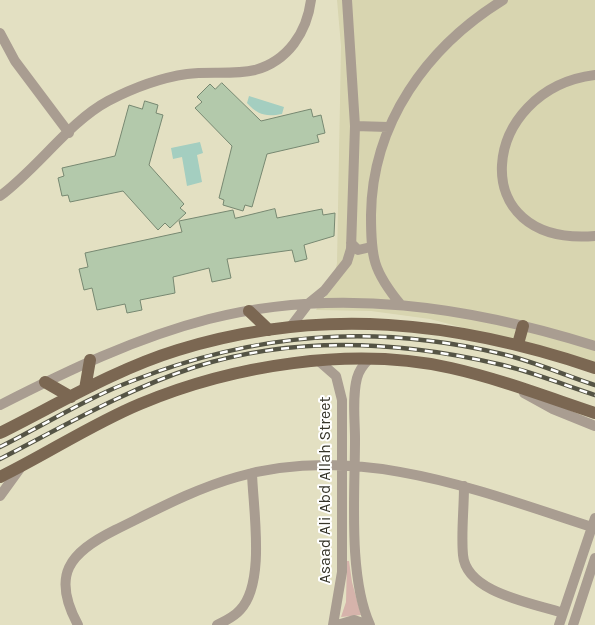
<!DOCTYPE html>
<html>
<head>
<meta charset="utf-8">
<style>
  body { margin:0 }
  canvas { display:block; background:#e3e0c2 }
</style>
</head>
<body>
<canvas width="595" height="625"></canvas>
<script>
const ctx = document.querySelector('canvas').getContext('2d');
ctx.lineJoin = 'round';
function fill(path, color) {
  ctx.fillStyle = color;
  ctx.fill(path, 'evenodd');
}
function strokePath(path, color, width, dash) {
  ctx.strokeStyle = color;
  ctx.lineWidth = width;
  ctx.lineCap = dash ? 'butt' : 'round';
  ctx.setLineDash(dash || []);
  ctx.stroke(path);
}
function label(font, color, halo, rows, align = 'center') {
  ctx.font = font + ' Karla,sans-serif';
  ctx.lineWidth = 4;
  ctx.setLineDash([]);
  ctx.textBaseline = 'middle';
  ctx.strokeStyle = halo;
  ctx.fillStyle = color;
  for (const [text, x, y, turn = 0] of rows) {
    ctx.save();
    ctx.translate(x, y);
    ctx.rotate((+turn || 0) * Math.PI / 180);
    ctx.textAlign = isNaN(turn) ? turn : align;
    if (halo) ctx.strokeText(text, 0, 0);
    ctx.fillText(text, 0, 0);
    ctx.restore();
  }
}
const built = new Path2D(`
  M337,0h258v369l-104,-34 -61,-16 -59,-8 -55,-1 15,-21 6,-26 4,-217z`);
const green = new Path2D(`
  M347,561h2l3,21 9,33 -20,2 5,-15z`);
const water = new Path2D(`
  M249,96l35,11 -2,7c-16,3 -24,1 -35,-11z
  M200,142l3,11 -6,2 5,27 -15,4 -5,-29 -9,2 -2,-11z`);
const building = new Path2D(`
  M222,83l39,38 50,-12 2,8 8,-2 4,18 -8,2 2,7 -52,12 -15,53 -7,-2 -2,6 -20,-6 1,-5 -5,-2 13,-52 -37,-38 7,-6 -5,-5 13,-13 5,5z
  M145,101l13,4 -2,8 7,2 -14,50 35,39 -4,4 6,5 -16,15 -5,-5 -7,7 -35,-39 -53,11 -2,-7 -6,1 -4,-18 6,-2 -2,-8 53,-12 14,-51 13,4z
  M275,209l2,9 45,-9 1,6 12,-2 -1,23 -30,9 3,14 -12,3 -3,-12 -65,9 4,19 -19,4 -3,-14 -36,9 2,16 -35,7 2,10 -15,3 -2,-9 -28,6 -5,-22 -8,2 -5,-21 9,-2 -3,-14 97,-21 -3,-11 54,-11 2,8z`);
const minor = new Path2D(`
  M0,33l15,28 54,72
  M595,75c-115,14 -133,172 0,161
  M355,126l33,1
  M0,196c38,-28 69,-74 108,-95 25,-13 51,-23 79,-27 22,-3 46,1 68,-4 33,-9 52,-38 56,-70
  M351,243l7,7 13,-3
  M401,305c-28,-34 -30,-47 -30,-90 1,-92 56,-168 132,-215
  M292,325l16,-21 16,-13 23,-29 4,-13 4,-123 -8,-126
  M369,359c-6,6 -10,11 -12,19 -5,19 -2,42 -2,61 0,55 -7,137 15,186
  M320,362l16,14 6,24v172l-9,53
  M524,393l29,16 42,17
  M0,405c67,-34 135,-67 209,-86 128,-33 262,-12 386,27
  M464,486c0,23 -3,47 -1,69 3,38 70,48 100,58
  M0,496l21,-29
  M78,625c-27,-50 -9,-72 37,-95 39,-19 79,-41 122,-53 122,-35 243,14 358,51
  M217,625c8,-4 17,-8 23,-15 26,-27 13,-101 12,-137
  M337,625l17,-5 14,5
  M559,625l36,-107
  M573,625l22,-67`);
const major = new Path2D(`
  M249,311l20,19
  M518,344l5,-18
  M45,382l26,15
  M85,389l5,-29
  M0,433c58,-29 116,-64 178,-83 143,-44 278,-29 417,18
  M0,477c47,-23 92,-53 140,-73 93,-39 212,-58 311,-36 49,11 96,29 144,45`);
const rail = new Path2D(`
  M0,447c42,-21 89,-50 132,-66 123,-48 241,-58 370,-27 31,7 62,21 93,31
  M0,459c64,-33 127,-70 195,-92 98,-31 204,-26 303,-3 33,7 65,21 97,31`);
const streetNames = [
  ["Asaad Ali Abd Allah Street",325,490,-90]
];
fill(built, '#d8d5b0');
fill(green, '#d6b3ab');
fill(water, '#a4cec0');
fill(building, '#b3c9ab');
strokePath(building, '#778871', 1);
strokePath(minor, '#a99d91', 10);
strokePath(major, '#7b6752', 12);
strokePath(rail, '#555445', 4.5);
strokePath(rail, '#fff', 2.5, [8]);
label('16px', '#353429', '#fff', streetNames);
</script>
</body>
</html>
